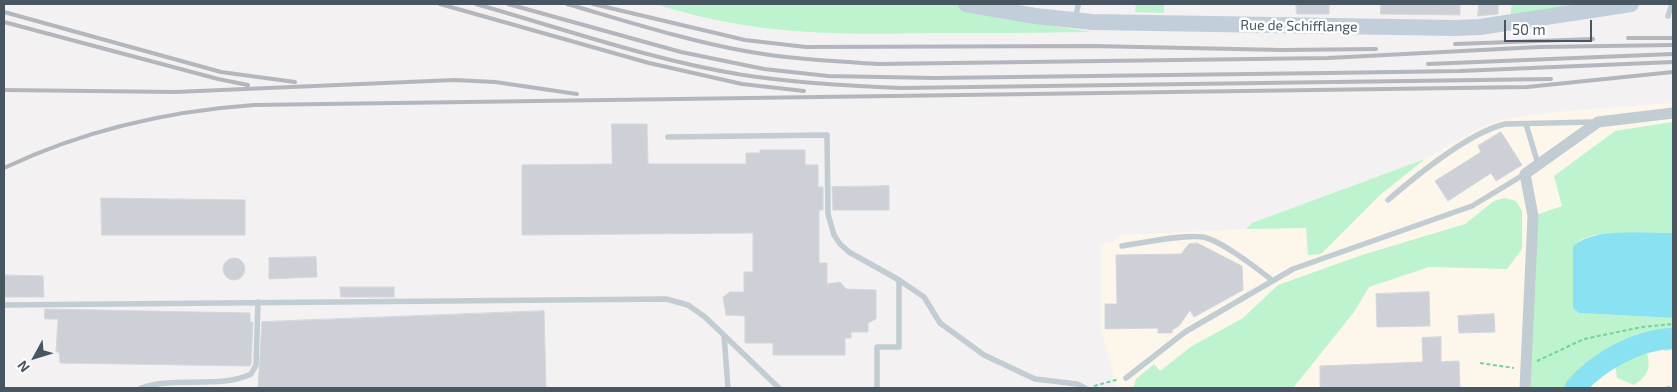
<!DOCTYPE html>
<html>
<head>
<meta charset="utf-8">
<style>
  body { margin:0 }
  #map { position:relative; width:1677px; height:392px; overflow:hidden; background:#f3f1f1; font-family:"Exo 2",sans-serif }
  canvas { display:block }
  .frame { position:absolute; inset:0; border:5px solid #475660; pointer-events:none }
  .north { position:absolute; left:10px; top:332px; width:50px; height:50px; -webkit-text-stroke:4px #fff; paint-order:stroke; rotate:231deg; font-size:14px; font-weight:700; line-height:20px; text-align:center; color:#475660 }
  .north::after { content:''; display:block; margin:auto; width:18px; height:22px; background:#475660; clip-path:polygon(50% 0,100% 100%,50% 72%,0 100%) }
  .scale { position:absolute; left:1504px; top:20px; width:88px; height:22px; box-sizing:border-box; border:2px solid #475660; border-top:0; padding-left:6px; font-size:15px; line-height:18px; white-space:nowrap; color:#475660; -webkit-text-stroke:4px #fff; paint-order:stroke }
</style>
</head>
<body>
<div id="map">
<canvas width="1677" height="392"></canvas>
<div class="frame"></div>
<div class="north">N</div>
<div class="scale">50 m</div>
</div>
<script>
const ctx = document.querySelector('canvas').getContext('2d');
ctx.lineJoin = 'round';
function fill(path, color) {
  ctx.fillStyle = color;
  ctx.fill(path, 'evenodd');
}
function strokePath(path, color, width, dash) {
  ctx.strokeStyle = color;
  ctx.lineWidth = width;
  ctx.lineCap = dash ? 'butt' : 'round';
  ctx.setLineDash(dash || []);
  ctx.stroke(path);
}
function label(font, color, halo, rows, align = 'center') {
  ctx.font = font + ' "Exo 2",sans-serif';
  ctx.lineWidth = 5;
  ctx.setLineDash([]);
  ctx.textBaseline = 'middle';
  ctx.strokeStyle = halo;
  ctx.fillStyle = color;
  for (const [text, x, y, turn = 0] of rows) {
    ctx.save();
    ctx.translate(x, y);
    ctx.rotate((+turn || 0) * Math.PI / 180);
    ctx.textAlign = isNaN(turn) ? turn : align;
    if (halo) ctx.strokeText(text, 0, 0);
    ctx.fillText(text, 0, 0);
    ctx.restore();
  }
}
const commercial = new Path2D(`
  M1673,103v19l-58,9 -53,75 -37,182h-408l-16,-59v-84l11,-3 8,-7 126,-6 6,-6 173,-64 57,-32 26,-9 68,-8z
  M1659,339l6,12 8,-1v38h-98l8,-10 31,-21 1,12 30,-26z`);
const green = new Path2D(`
  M656,4h330l18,14 87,14c-53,1 -106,1 -159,1 -98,2 -181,2 -276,-29z
  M1136,4h28v9l-29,-1z
  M1512,4h59l-17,11 -45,8z
  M1673,122v111l-79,2 -14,5 -7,67 6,6 94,5v32l-8,1 -6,-12 -14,4c4,20 9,29 -11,42l-17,-7 -3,-21 -31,21 -8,10h-50l8,-172 29,-10 -8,-30 61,-45z
  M1425,159l-45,36 -59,59 -13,1 -2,-27 -60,1 6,-6z
  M1505,198l11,3 6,10v38l-15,20 -78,-2 -60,20 -15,25 -61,76h-160l3,-9 18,-15 6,7 32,-25 51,-28 35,-33 84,-30 103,-31 29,-23z`);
const water = new Path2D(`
  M1673,233v85l-94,-5 -6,-5v-61c18,-20 73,-13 100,-14z`);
const river = new Path2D(`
  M1575,388c23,-27 62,-48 98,-50`);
const building = new Path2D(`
  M1296,4h33v10h-32z
  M1381,4h79v11l-79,-1z
  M1479,4h19v10l-20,2z
  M612,124h35l1,40h98v-11h14v-3h45v15h13v22h5v23h-4v53h8v21l13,-2 6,7 30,1v29l-8,4v9h-17v6h-6v17h-72v-12h-28v-27l-19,-1 -3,-18 7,-5h14v-20h9v-39l-231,2v-70l90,-1z
  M1501,132l21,33 -26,16 -5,-8 -43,28 -13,-20 46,-29 -3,-6z
  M889,186v24h-56l-1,-23z
  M101,198l144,2v35h-143z
  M1197,243l45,23 1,24 -49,27 -4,-7 -11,16 -7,4v3h-14v-5l-53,1v-25h12l-1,-49 65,-1 8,-10z
  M316,257l1,20 -48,2v-21z
  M223 269a11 11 0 1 1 22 0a11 11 0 1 1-22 0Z
  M4,275l39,1 1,21h-40z
  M340,287h54v10h-53z
  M1429,292l1,34 -53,1 -1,-33z
  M45,309l205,4v9h3l-2,42 -1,2 -190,-3 -1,-11h-3l2,-33h-13z
  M544,311l2,77h-288l4,-66z
  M1494,314l1,18 -36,1 -1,-17z
  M1441,337v25l18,-1 1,27h-140v-22l103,-4 -1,-24z`);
const path = new Path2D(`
  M1537,361l47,-22 58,-12 31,-3
  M1480,363l34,5
  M1094,386l25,-7
  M1666,388l7,-2`);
const lane = new Path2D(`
  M1668,16l4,-12
  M1075,19l3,-13
  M1526,124l12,40
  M668,137l159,-2 1,79 6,21 6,9 9,8 50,28 25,17 16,26 44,32 51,24 42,5 8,4
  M1388,200c29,-25 80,-67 117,-76l89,-2
  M1122,246c21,-3 61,-12 81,-9 19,4 53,31 69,43
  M4,305l662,-6 22,6 17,12 74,71
  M724,335l4,53
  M1126,378l59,-46 108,-63 179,-63 53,-32
  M141,388c33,-12 79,1 110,-14l5,-9 2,-63
  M877,388v-41h22v-67`);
const street = new Path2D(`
  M1525,388l8,-172 -8,-42 73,-52 75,-9`);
const secondary = new Path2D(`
  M966,4l69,12 57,6 363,6 25,-1 151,-23`);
const rail = new Path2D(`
  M440,4l209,59 93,21 62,7
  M476,4c88,25 176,56 267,71 53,8 105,11 158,13l650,-9
  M508,4l173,48 83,17 64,7 106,2 393,-5 133,-2 213,-9
  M567,4c59,17 118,36 178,47 44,8 89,10 133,13l450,-6 211,-11 134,-2
  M593,4l152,36 61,7 286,-1 190,4 94,-1
  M4,12l217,60 74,10
  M4,22l214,57 30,6
  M1628,38h45
  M1455,44l138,-5
  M1428,64l245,-10
  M4,90l171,2 279,-12 41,2 82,12
  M4,168c78,-37 164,-57 250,-63l1273,-18 146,-15`);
const streetNames = [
  ["Rue de Schifflange",1299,26,1]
];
fill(commercial, '#fdf7eb');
fill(green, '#bdf3cf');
fill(water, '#88e2f2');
strokePath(river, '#88e2f2', 21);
fill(building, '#cdd0d6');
strokePath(building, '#d4d7dd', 1);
strokePath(path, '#73d49e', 2, [4, 2.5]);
strokePath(lane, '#c1ccd3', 5.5);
strokePath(street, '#c1ccd3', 11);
strokePath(secondary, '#c2cfdb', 16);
strokePath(rail, '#b3b6bc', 4);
label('14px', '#475660', '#fff', streetNames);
</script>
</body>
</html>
